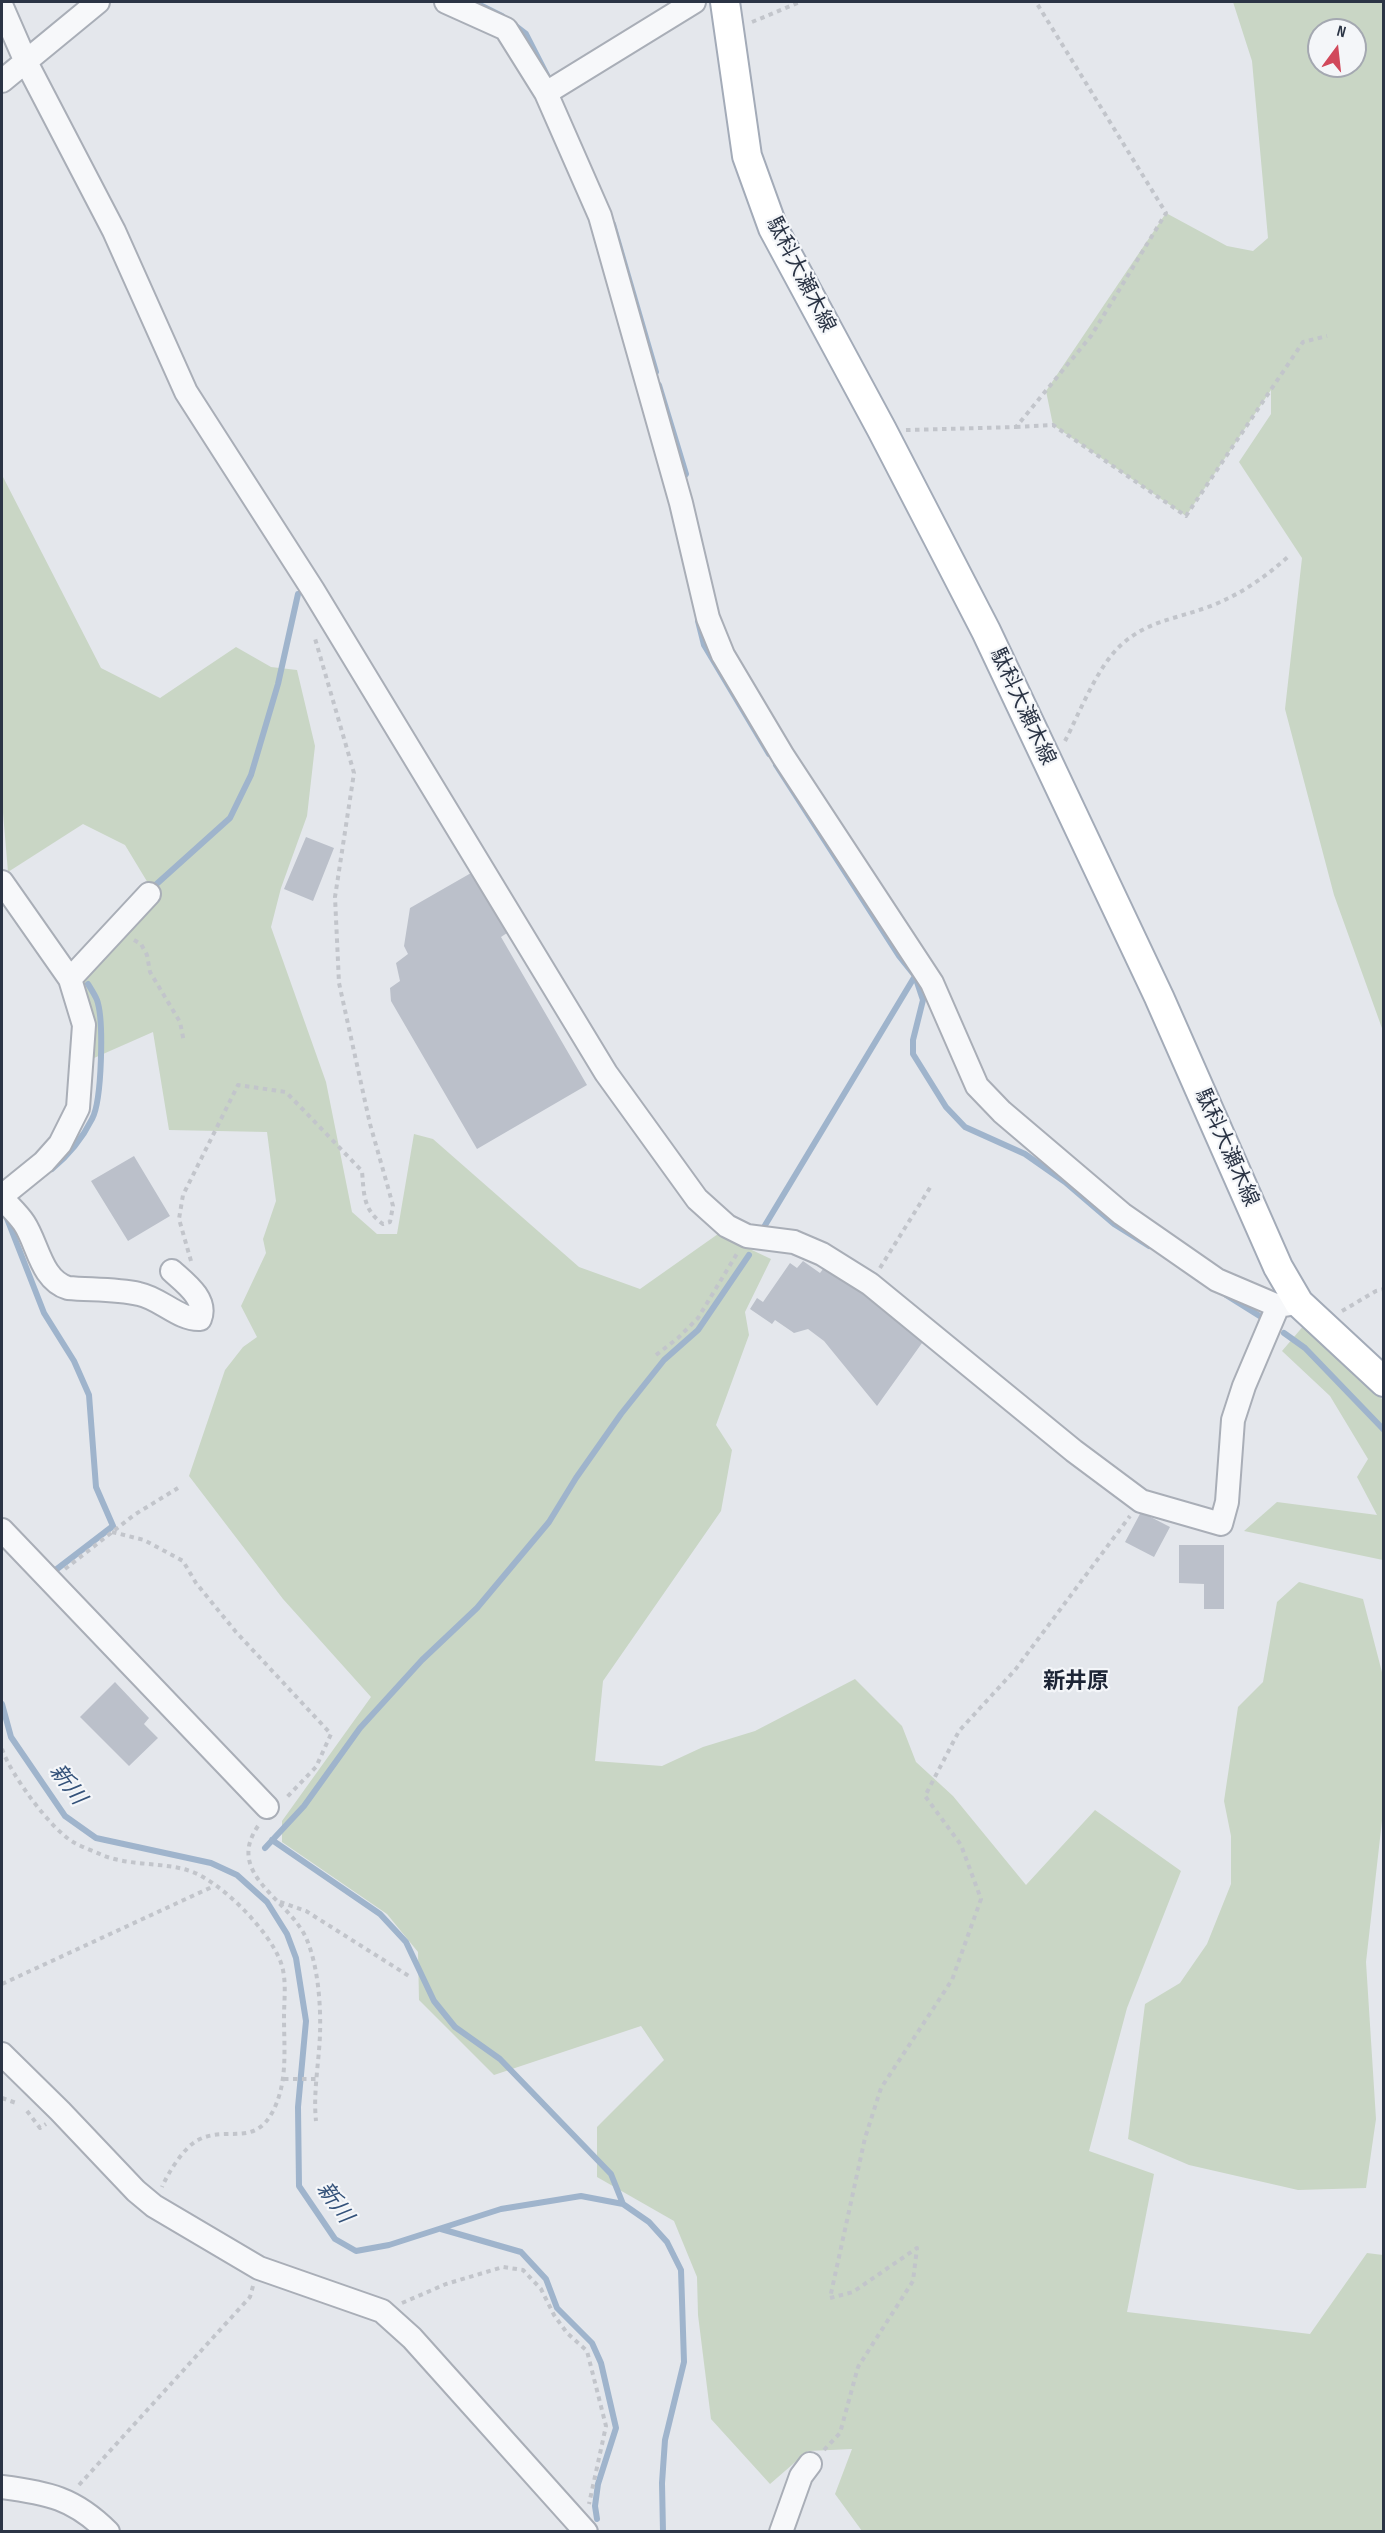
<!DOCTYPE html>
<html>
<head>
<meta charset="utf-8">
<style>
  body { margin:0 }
  #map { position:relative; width:1385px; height:2533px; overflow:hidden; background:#e4e7ec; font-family:"Sofia Sans Condensed",sans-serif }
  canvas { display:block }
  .frame { position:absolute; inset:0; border:3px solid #2b3445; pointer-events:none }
  .north { position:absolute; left:1307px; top:18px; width:60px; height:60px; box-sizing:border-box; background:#f4f6f9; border:2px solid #a4a8b1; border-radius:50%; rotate:15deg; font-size:16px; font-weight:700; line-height:24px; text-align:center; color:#2b3445 }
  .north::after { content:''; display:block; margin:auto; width:21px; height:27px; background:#d1495b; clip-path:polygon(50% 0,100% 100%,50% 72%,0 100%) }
</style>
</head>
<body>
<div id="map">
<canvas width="1385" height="2533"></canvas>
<div class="frame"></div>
<div class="north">N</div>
</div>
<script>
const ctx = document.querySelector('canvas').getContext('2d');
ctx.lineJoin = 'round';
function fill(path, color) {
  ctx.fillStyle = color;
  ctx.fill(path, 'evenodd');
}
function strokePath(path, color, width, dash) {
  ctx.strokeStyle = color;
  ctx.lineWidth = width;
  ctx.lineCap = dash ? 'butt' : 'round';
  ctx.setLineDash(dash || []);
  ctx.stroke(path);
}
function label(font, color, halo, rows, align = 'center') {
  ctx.font = font + ' "Sofia Sans Condensed","Noto Sans JP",sans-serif';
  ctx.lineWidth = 4.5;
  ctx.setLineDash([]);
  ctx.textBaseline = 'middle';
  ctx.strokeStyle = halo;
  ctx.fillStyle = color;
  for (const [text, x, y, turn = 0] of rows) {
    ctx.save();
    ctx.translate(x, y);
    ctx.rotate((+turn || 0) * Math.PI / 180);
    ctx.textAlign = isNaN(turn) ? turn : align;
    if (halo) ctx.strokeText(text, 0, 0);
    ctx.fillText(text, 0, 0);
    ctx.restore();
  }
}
const green = new Path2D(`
  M1233,2h150v1029l-49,-136 -49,-186 17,-151 -63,-96 32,-48v-24l-85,126 -133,-91 -7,-34 120,-178 61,33 26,5 15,-13 -16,-177zM1319,30h36v36h-36z
  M2,475l99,193 59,30 76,-51 35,20 26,3 18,76 -8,70 -26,72 -10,39 55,155 26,130 25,22h20l17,-100 19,5 146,128 61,22 78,-55 53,25 -26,53 4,23 -33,90 16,25 -11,61 -118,170 -8,80 67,5 41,-19 52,-16 100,-52 47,47 14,36 37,34 73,89 69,-75 86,61 -54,137 -38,143 65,23 -27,138 183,22 57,-81 16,2v276h-521l-27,-37 17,-45 -44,2 -38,33 -59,-65 -13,-104 -1,-38 -23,-56 -77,-44v-50l67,-67 -23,-34 -147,49 -75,-75 -1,-48 -31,-38 -105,-72v-21l89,-124 -88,-98 -94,-123 36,-106 18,-23 14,-10 -16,-31 25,-53 -3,-14 13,-38 -9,-69 -98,-2 -16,-98 -59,26 -17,-80 77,-85 -29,-48 -42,-21 -75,48 -6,-71z
  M1305,1324l53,49 25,27v160l-139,-29 33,-29 100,13 -20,-38 11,-18 -38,-63 -48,-45z
  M1299,1582l64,17 21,81 -1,132 -17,150 10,157 -10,69 -68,2 -109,-25 -61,-26 17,-135 35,-21 27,-39 24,-60v-48l-7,-35 14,-94 25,-25 14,-80z`);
const stream = new Path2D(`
  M474,2l28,14
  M513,24l13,10 22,43
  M613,224l43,148
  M659,385l27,89 -5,6
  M698,621l6,24 65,109
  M776,765l123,191 16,20 8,24 -10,40v14l33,53 19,20 60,27 40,28 49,42 35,22
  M151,889l79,-71 21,-43 27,-91 20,-90
  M52,1169c17,-14 30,-30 40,-50 10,-18 12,-99 5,-119 -2,-5 -6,-11 -9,-16
  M6,1216l38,97 30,48 15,34 7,92 17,39 -60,46
  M764,1227l151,-251
  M1226,1295l40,25
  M1284,1333l21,15 79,82
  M2,1704l9,33 54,79 31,22 115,25 26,12 30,27 20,32 9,24 10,63 -8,86 1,79 36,53 21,12 33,-6 112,-36 80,-13 42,8 26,18 18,20 14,28 3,92 -19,78 -3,43 1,49
  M272,1840l108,74 26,28 28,59 21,26 45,32 111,115 12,30
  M265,1848l39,-42 56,-78 62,-68 55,-52 72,-86 27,-44 45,-64 43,-54 34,-30 51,-75
  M441,2229l80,23 25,27 11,29 35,35 9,20 15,65 -18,56 -3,22 2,13`);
const building = new Path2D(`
  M306,837l28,11 -21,53 -29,-12z
  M478,869l35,60 -12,8 86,148 -110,64 -86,-148 -1,-13 10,-7 -4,-18 12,-9 -4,-8 6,-38z
  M134,1156l36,60 -42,25 -37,-60z
  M803,1261l17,12 6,-8 101,71 -50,70 -53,-65 -16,-12 -14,4 -19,-13 -3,4 -22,-15 7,-11 6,4 27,-39 7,5z
  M1141,1512l29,15 -16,30 -29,-15z
  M1179,1545h45v64h-20v-25l-25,-1z
  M115,1682l34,36 -5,6 14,14 -29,28 -49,-49z`);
const path = new Path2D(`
  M752,22l48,-20
  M1016,427l37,-2 133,91 117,-174 24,-6
  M906,430l110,-3 75,-91 75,-123 -130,-211
  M1065,741c15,-29 32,-74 56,-96 26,-24 55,-26 87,-38 32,-12 56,-29 81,-51
  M134,940l7,4 6,11 3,17 30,50 4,20
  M191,1261l-12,-42 4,-24 55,-110 48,7 76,79c2,23 1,39 21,53l7,-2 3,-16 -4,-15 -19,-67 -31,-141 -4,-86 19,-124 -40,-138
  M880,1268l51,-82
  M1342,1311l34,-20 8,-2
  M656,1355l22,-17 20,-20 40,-66
  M112,1532l32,8 39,21 13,22 40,49 95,102 -15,33 -31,32
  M65,1569l69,-54 44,-27
  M2,1749c9,26 48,79 71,93 9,5 20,9 29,13 27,11 58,7 85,15 32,9 83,61 94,93 6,17 3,37 3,54 0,32 4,65 -11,94 -19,37 -46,14 -75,29 -14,7 -30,33 -36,47
  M258,1826c-34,49 32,73 49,114 11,27 14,64 13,94 -1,29 -7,58 -4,87
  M280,1902l26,9 106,67
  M2,1984l212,-98
  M284,2079h33
  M2,2098l17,6
  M27,2111l13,17 6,-4
  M402,2303l44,-19 57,-17 20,3 18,19 13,26 13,18 20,18 19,75 -17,78
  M824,2450l16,-17 18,-66 55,-86 4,-33 -64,44 -23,6 35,-160 16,-50 71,-108 29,-81 -20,-54 -36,-49 34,-65 56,-61 115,-154
  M79,2485l171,-188 3,-11`);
const minor = new Path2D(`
  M446,2l60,27 40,64 54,123 81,287 27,115 15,37 60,101 149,227 45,103 25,26 120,102 95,66 61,26 13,-2
  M2,7l24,55 88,169 72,161 127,198 293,483 91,126 30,27 20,10 47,6 28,12 48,30 204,167 67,50 80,23 6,-22 6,-82 11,-34 34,-80
  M2,81l96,-79
  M546,93l148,-91
  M2,882l68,97 14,46 -6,83 -18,36 -16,18 -42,34
  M70,979l79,-85
  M2,1198c7,8 16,16 22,25 14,21 17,57 44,65 23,2 48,1 71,6 21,4 40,26 61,25 8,-20 -16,-37 -28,-48
  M2,1530l265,277
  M2,2054l58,57 76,80 18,15 105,62 123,43 30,27 174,194
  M2,2487c46,6 72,11 106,45
  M781,2532l20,-56 9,-12`);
const major = new Path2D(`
  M725,2l22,154 26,72 109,202 104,201 173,366 119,270 21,36 85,79`);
const streetNames = [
  ["駄科大瀬木線",800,275,63],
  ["駄科大瀬木線",1022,707,65],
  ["駄科大瀬木線",1226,1148,66]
];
const neighbourhoodNames = [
  ["新井原",1076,1682]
];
const waterNames = [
  ["新川",67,1785,53],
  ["新川",334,2203,54]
];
fill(green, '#c9d6c5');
strokePath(stream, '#9fb4cc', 6);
fill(building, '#bbc0ca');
strokePath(minor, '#a9aeb7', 26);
strokePath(major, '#a3abb8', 32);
strokePath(path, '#c2c5cb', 4, [4.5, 4.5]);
strokePath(minor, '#f7f8fa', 22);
strokePath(major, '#fff', 28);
label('21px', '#2b3445', '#f4f6f9', streetNames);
label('bold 22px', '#1d2536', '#f4f6f9', neighbourhoodNames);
label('italic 22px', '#34527a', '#f4f6f9', waterNames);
</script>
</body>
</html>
